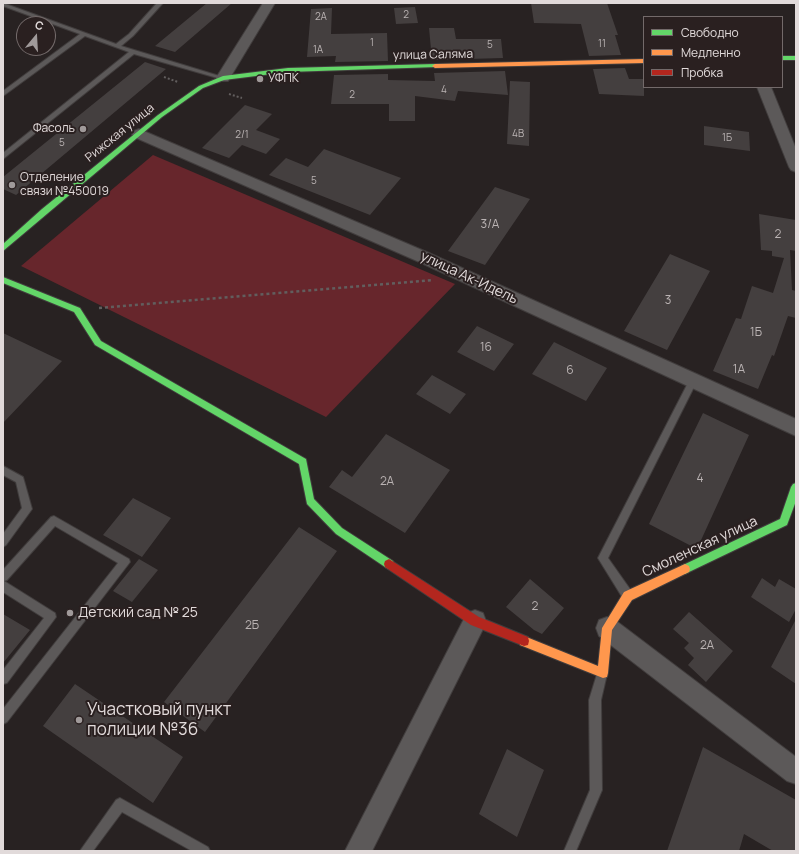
<!DOCTYPE html>
<html>
<head>
<meta charset="utf-8">
<style>
  body { margin:0 }
  #map { position:relative; width:799px; height:854px; overflow:hidden; background:#282222; font-family:Manrope,sans-serif }
  canvas { display:block }
  .frame { position:absolute; inset:0; border:4px solid #e1dada; pointer-events:none }
  .legend { position:absolute; left:643px; top:16px; width:140px; height:72px; box-sizing:border-box; background:#2a2020; border:1px solid #736a6a; margin:0; padding:5px 7px; list-style:none; font-size:12px; color:#e1dada }
  .legend li { display:flex; align-items:center; gap:8px; height:20px }
  .legend b { width:20px; border:1px solid #736a6a }
  .north { position:absolute; left:16px; top:16px; width:40px; height:40px; box-sizing:border-box; background:#2a2020; border:1px solid #736a6a; border-radius:50%; rotate:18deg; font-size:11px; font-weight:700; line-height:16px; text-align:center; color:#e1dada }
  .north::after { content:''; display:block; margin:auto; width:14px; height:18px; background:#a09a9a; clip-path:polygon(50% 0,100% 100%,50% 72%,0 100%) }
</style>
</head>
<body>
<div id="map">
<canvas width="799" height="854"></canvas>
<div class="frame"></div>
<ul class="legend">
<li><b style="height:5px;background:#63d668"></b>Свободно</li>
<li><b style="height:5px;background:#ff974d"></b>Медленно</li>
<li><b style="height:5px;background:#b3261e"></b>Пробка</li>
</ul>
<div class="north">С</div>
</div>
<script>
const ctx = document.querySelector('canvas').getContext('2d');
ctx.lineJoin = 'round';
function fill(path, color) {
  ctx.fillStyle = color;
  ctx.fill(path, 'evenodd');
}
function strokePath(path, color, width, dash) {
  ctx.strokeStyle = color;
  ctx.lineWidth = width;
  ctx.lineCap = dash ? 'butt' : 'round';
  ctx.setLineDash(dash || []);
  ctx.stroke(path);
}
function label(font, color, halo, rows, align = 'center') {
  ctx.font = font + ' Manrope,sans-serif';
  ctx.lineWidth = 4;
  ctx.setLineDash([]);
  ctx.textBaseline = 'middle';
  ctx.strokeStyle = halo;
  ctx.fillStyle = color;
  for (const [text, x, y, turn = 0] of rows) {
    ctx.save();
    ctx.translate(x, y);
    ctx.rotate((+turn || 0) * Math.PI / 180);
    ctx.textAlign = isNaN(turn) ? turn : align;
    if (halo) ctx.strokeText(text, 0, 0);
    ctx.fillText(text, 0, 0);
    ctx.restore();
  }
}
const green = new Path2D(`
  M153,155l302,129 -129,133 -305,-151z`);
const building = new Path2D(`
  M207,3h25l-57,49 -20,-6z
  M531,3h76l11,32h-3l6,20 -32,1 -8,-32 -47,-1z
  M415,7l3,16 -22,1 -2,-16z
  M332,8l-1,26 56,-1 1,28 -53,1 1,-6 -29,1 4,-48z
  M429,28h25l2,11h45l2,19 -71,2z
  M145,62l21,7 -150,126 -13,-6v-12z
  M625,68l4,11h15v17l-45,-2 -6,-25z
  M505,71l3,24 -50,-4 -3,10 -40,-5v25h-26v-17h-58l3,-29 54,-1v6l47,1 -1,-8z
  M510,81l20,1 -1,64 -22,-2z
  M245,105l27,9 -16,16 24,9 -14,15 -24,-9 -13,13 -27,-10z
  M704,126l45,6 1,19 -46,-6z
  M324,149l45,17 32,12 -31,37 -101,-40 17,-17 22,9z
  M495,187l35,12 -45,66 -37,-14z
  M759,214l37,6v31l-6,-1 2,40 4,1v27l-8,-2 -14,40 -2,-1 -14,34 -45,-18 23,-53 5,1 11,-33 21,7 11,-35 -12,-2v-5l-11,-1z
  M670,254l40,17 -43,79 -43,-19z
  M477,326l37,18 -20,27 -37,-19z
  M3,333l59,28 -59,62z
  M554,342l53,26 -21,33 -54,-27z
  M432,375l34,19 -16,20 -34,-20z
  M703,413l46,22 -52,114 -48,-25z
  M386,434l64,36 -45,63 -76,-46 13,-17 10,7z
  M133,498l38,20 -29,39 -39,-22z
  M299,527l38,24 -132,181 -41,-30z
  M139,559l19,11 -26,32 -19,-11z
  M762,578l13,9 4,-8 17,10v20l-7,13 -38,-25z
  M530,579l34,29 -22,26 -8,-4 -28,-23z
  M689,612l44,39 -27,31 -18,-17 6,-7 -10,-10 5,-5 -16,-14z
  M3,614l27,16 -27,33z
  M796,619v65l-25,-17z
  M75,684l108,73 -30,46 -110,-77z
  M703,747l93,53v51h-23l-29,-17 -5,17h-72z
  M507,749l37,21 -27,67 -38,-23z`);
const pathFar1 = new Path2D(`
  M164,77l14,5
  M229,94l13,4`);
const path = new Path2D(`
  M99,308l334,-28`);
const lane = new Path2D(`
  M3,3l113,41 13,-10 28,-31h6l-30,33 -12,10 105,32 -5,1 -87,-25 -131,105v-6l126,-101 -44,-16 -82,60v-5l77,-57 -77,-28z
  M693,377l3,2 1,2 -89,177 24,34 1,4 -1,4 -4,1 -4,-1 -26,-42 92,-179z
  M3,466l20,11 9,32 -26,36 -3,2v-13l19,-26 -6,-26 -13,-7z
  M54,516l75,43 1,3 -123,160 -4,2v-15l115,-146 -63,-37 -48,54 -3,1 51,32 1,4 -49,66 -4,1v-14l41,-52 -41,-26v-22l48,-53z
  M602,669l4,1 1,4 -6,26 1,90 -26,61h-12l26,-61 -1,-90 8,-26 1,-4z
  M120,798l88,49 2,4h-18l-70,-39 -29,39h-13l36,-51z`);
const street = new Path2D(`
  M263,3h12l-47,78h-10l-2,-3z
  M757,87h14l25,62v23l-5,-2 -2,-3z
  M139,129l290,124 367,166v17l-379,-175 -283,-124 -2,-3 2,-3z
  M475,610l8,3 3,8 -3,8 -111,222h-27l122,-238z
  M607,617l8,3 181,137v27l-9,-3 -188,-145 -3,-8 3,-8z`);
const fast = new Path2D(`
  M782,56h14v4h-14z
  M435,64l3,2 -1,1 -149,5 -64,8 -21,8 -41,29 -159,134v-7l39,-35 116,-94 41,-29 24,-10 65,-8z
  M3,277l77,31 21,33 205,118 8,40 28,29 51,33 1,3 -1,3 -4,2 -4,-2 -49,-33 -29,-30 -8,-40 -204,-119 -21,-33 -71,-29z
  M796,483v18l-9,24 -98,47 -4,2 -4,-2 -1,-3 1,-3 99,-47 11,-32 2,-3z`);
const slow = new Path2D(`
  M644,59v4l-209,5 -3,-2 3,-2z
  M685,564l4,2 1,3 -1,3 -57,28 -20,30 -4,43 -1,4 -4,1 -83,-33 -1,-4 1,-4 4,-1 74,30 4,-38 22,-36z`);
const jam = new Path2D(`
  M389,559l90,58 49,20 1,4 -1,4 -4,1 -53,-21 -86,-58 -1,-3 1,-3z`);
const markers = [
  [260,79,4,"#a09a9a"],
  [83,129,4,"#a09a9a"],
  [12,185,4,"#a09a9a"],
  [70,613,4,"#a09a9a"],
  [79,720,4,"#a09a9a"]
];
const farNumbernames = [
  ["2",406,15],
  ["2А",321,17],
  ["1",372,43],
  ["11",602,44],
  ["5",490,45],
  ["1А",318,50],
  ["4",444,90],
  ["2",352,95],
  ["4В",518,134],
  ["2/1",242,135],
  ["1Б",727,138],
  ["5",62,143],
  ["5",314,181]
];
const farStreetnames = [
  ["улица Саляма",433,55,-1],
  ["Рижская улица",120,133,-39]
];
const farPoinames = [
  ["УФПК",268,79],
  ["Фасоль",75,129,"right"],
  ["Отделение",20,178],
  ["связи №450019",20,192]
];
const numberNames = [
  ["3/А",490,225],
  ["2",778,235],
  ["3",668,301],
  ["1Б",756,333],
  ["16",486,348],
  ["1А",739,370],
  ["6",570,371],
  ["4",700,479],
  ["2А",387,482],
  ["2",535,607],
  ["2Б",252,626],
  ["2А",707,646]
];
const streetNames = [
  ["улица Ак-Идель",469,278,25],
  ["Смоленская улица",700,547,-25]
];
const poiNames = [
  ["Детский сад № 25",78,613]
];
const nearPoinames = [
  ["Участковый пункт",87,710],
  ["полиции №36",87,730]
];
fill(green, '#67262c');
fill(building, '#443f3f');
strokePath(lane, '#413d3d', 2);
strokePath(street, '#413d3d', 2);
strokePath(fast, '#413d3d', 2);
strokePath(slow, '#413d3d', 2);
strokePath(jam, '#413d3d', 2);
strokePath(pathFar1, '#625e5e', 2, [2, 2]);
strokePath(path, '#625e5e', 2.5, [3, 3]);
fill(lane, '#5c5959');
fill(street, '#5c5959');
fill(fast, '#63d668');
fill(slow, '#ff974d');
fill(jam, '#b3261e');
for (const [x, y, r, color] of markers) {
  const dot = new Path2D();
  dot.arc(x, y, r, 0, 2 * Math.PI);
  ctx.fillStyle = color;
  ctx.fill(dot);
  strokePath(dot, '#2a2020', 1.5);
}
label('10px', '#bab3b3', null, farNumbernames);
label('12px', '#e1dada', '#2a2020', farStreetnames);
label('12px', '#e1dada', '#2a2020', farPoinames, 'left');
label('12px', '#bab3b3', null, numberNames);
label('14px', '#e1dada', '#2a2020', streetNames);
label('14px', '#e1dada', '#2a2020', poiNames, 'left');
label('17px', '#e1dada', '#2a2020', nearPoinames, 'left');
</script>
</body>
</html>
